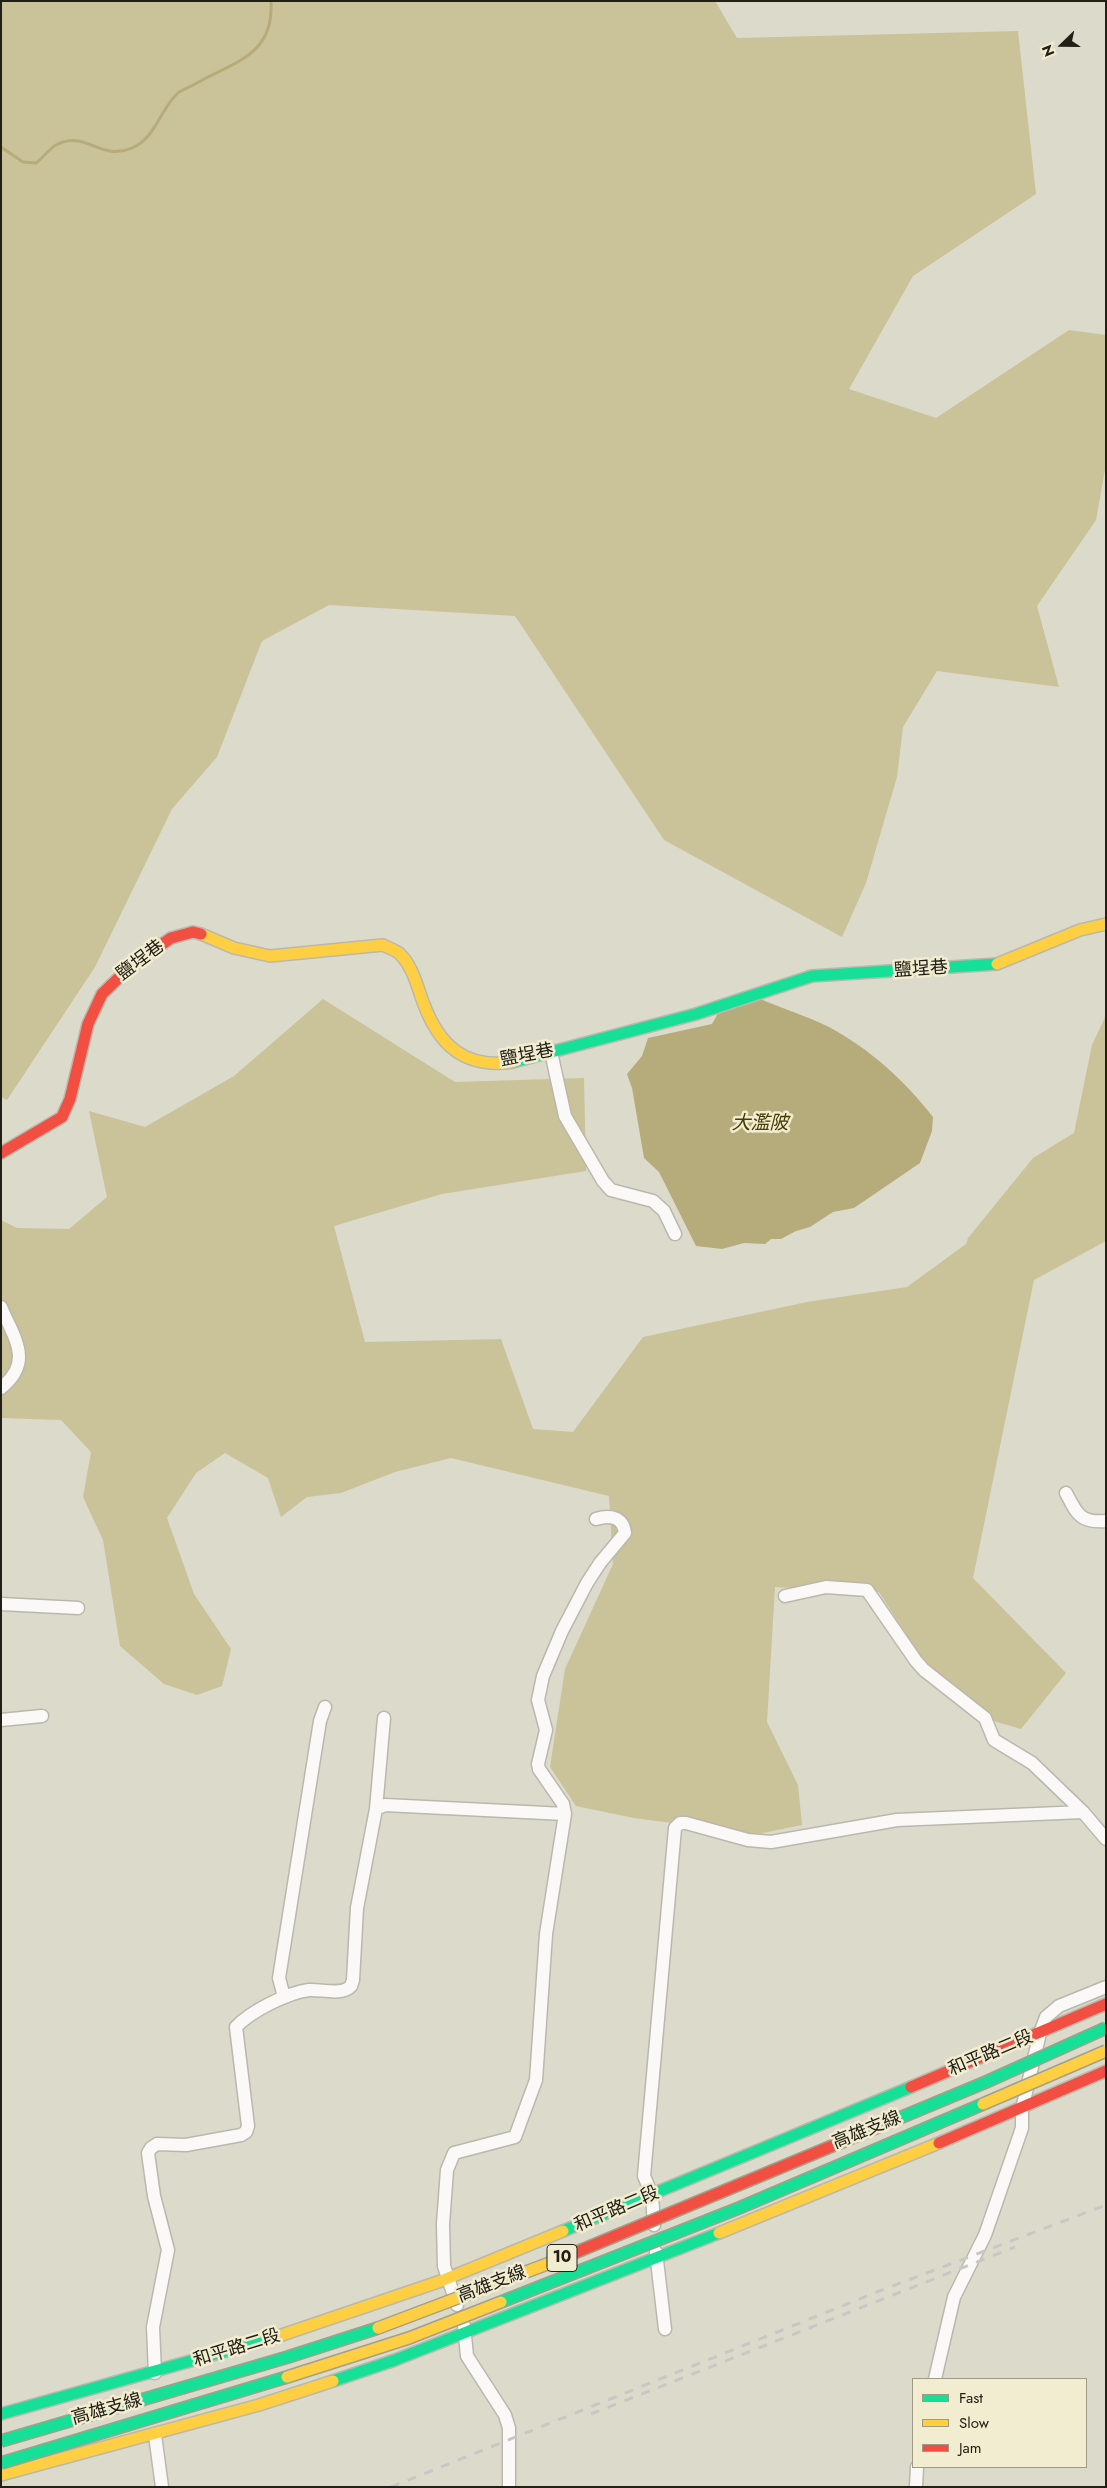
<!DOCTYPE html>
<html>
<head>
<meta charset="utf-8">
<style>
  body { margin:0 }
  #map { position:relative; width:1107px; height:2488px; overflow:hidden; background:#dcdacb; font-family:Jost,sans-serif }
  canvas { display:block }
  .frame { position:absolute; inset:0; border:2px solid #222016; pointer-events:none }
  .legend { position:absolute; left:912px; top:2378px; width:175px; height:90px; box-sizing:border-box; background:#f2ecd0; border:1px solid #9f9a86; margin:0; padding:6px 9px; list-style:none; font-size:15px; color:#222016 }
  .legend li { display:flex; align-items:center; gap:10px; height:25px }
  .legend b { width:25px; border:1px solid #9f9a86 }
  .north { position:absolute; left:1037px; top:20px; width:50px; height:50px; -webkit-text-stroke:4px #f2ecd0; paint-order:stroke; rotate:248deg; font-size:14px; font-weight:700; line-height:20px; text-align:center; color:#222016 }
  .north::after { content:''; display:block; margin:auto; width:18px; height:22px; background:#222016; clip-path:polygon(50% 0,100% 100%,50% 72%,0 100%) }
</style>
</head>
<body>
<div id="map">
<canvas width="1107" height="2488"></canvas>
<div class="frame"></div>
<ul class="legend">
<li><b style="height:6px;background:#16e098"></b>Fast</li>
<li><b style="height:6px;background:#ffcf43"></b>Slow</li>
<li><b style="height:6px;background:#f24e42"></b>Jam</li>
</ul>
<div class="north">N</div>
</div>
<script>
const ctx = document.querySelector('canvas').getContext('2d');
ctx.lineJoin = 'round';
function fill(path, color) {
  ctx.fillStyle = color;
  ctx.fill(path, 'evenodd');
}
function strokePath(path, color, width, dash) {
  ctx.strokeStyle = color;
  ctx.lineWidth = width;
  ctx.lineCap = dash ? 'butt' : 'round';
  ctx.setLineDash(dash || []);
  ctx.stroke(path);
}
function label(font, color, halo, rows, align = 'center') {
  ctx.font = font + ' Jost,"Noto Sans TC",sans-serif';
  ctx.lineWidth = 5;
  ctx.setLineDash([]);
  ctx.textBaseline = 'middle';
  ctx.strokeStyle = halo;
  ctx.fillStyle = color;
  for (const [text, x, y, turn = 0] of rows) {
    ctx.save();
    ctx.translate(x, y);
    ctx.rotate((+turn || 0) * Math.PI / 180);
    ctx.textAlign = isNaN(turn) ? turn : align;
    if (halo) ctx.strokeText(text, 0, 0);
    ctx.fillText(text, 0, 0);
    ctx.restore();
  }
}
const forest = new Path2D(`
  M1,1h714l22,37 281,-7 18,163 -123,82 -64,113 87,29 133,-88 37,5v129l-10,56 -59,86 22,81 -122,-16 -34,56 -6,50 -31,106 -24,54 -178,-97 -149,-224 -186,-11 -67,36 -45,116 -45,52 -77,158 -88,133 -6,-3z
  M323,999l132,83 129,-4 2,93 -144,23 -108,32 31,116 136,-3 32,90 40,3 70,-95 164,-35 100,-15 59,-43 2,-6 65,-80 41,-25 18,-88 14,-30v226l-72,39 -61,298 93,95 -45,56 -38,-11 -42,-29 -62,-97 -104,-5 -8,135 31,63 4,40 -44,9 -124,-16 -58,-12 -26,-39 15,-98 48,-105 -4,-68 -158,-38 -56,14 -54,21 -34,4 -26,20 -13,-39 -43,-25 -29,20 -29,45 27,76 37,55 -9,37 -25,9 -33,-11 -44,-38 -17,-106 -20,-43 8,-45 -30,-32 -60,-2v-198l16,8 52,1 38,-32 -18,-86 56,16 89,-51z`);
const water = new Path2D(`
  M758,998c23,10 49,18 71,29 41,22 76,54 104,90l-1,14 -12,32 -66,45 -21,4 -23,15 -14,4 -15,8h-10l-6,5 -21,-1 -22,6 -26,-3 -37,-74 -15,-14 -12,-70 -5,-14 15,-18 6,-18 64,-14 8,-14z`);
const stream = new Path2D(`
  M1,147l22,15 13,1c7,-5 13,-14 20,-18 30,-16 44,17 76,3 24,-10 28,-39 46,-55 5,-4 12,-6 17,-9 40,-23 79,-28 76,-83`);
const street = new Path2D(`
  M551,1052l14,64 38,65 8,9 42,11 11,10 11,23
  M1,1307c13,31 33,55 0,81
  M1066,1493c11,21 14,30 40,28
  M785,1596l41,-9 41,3 49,71 8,9 61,48 9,22 38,23 51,49 23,27
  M1,1604l77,4
  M1,1720l41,-4
  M376,1809l9,-4 180,9
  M284,1997l-5,-19 41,-257 5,-14
  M654,2225l-2,-30 -8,-19 31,-348 5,-5h6l62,17 23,2 126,-22 186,-8
  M656,2252l9,77
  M457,2305l-13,-39 -1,-42 4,-54 7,-17 61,-16 21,-57 10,-146 19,-120 -2,-10 -24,-35 -1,-5 8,-34 -8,-30 5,-24 19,-45 25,-48 13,-20 25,-30c-2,-17 -16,-18 -29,-14
  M464,2326l3,30 38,59 4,13v59
  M155,2373l-2,-46 15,-77 -14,-54 -6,-43 3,-5 6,-4 29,1 55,-10 5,-3 2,-6 -12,-99c15,-16 51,-34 73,-37 12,-1 33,6 42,-4l2,-6 4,-72 19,-99 8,-91
  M935,2379l19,-82 31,-62 37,-107v-19l18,-76 6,-16 13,-11 47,-19
  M155,2435l7,52
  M916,2487l1,-20`);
const fast = new Path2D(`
  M513,1062l183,-48 116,-38 185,-12
  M563,2231l348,-144
  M333,2381l62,-21 324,-127
  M1,2414l272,-76`);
const slow = new Path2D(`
  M201,934l33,14 36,8 113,-11c5,3 13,5 17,9 13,13 17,32 23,48 16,44 42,67 90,60
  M997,964l83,-34 26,-6
  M719,2233l220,-90
  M273,2338l168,-57 122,-50
  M1,2475l258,-70 74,-24`);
const jam = new Path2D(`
  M1,1153l61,-36 8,-18 18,-75 14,-30 29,-28 40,-28 22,-6 8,2
  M911,2087l195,-83
  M939,2143l167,-72`);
const rail = new Path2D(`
  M591,2414l424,-167
  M391,2487l491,-197 224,-85`);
const fastBridge = new Path2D(`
  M849,2139l137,-57 120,-54
  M501,2302l238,-94 244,-104
  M1,2441l287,-84 90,-29
  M1,2463l286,-86`);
const slowBridge = new Path2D(`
  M983,2104l123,-53
  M378,2328l177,-67
  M287,2377l122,-39 92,-36`);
const jamBridge = new Path2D(`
  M555,2261l294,-122`);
const shields = [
  [562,2258,30]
];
const shieldNames = [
  ["10",562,2258]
];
const streetNames = [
  ["鹽埕巷",141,961,-37],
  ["鹽埕巷",921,970,-4],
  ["鹽埕巷",527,1056,-11],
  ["和平路二段",991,2054,-23],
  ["高雄支線",867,2131,-22],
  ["和平路二段",617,2210,-23],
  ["高雄支線",492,2285,-21],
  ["和平路二段",237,2349,-17],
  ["高雄支線",107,2410,-16]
];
const waterNames = [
  ["大濫陂",760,1124]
];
fill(forest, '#cac299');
fill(water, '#b6ac7b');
strokePath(stream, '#b6ac7b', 3);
strokePath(street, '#bab8ac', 15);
strokePath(fast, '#bab8ac', 14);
strokePath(slow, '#bab8ac', 14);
strokePath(jam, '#bab8ac', 14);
strokePath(street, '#faf9f7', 12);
strokePath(fast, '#16e098', 11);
strokePath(slow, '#ffcf43', 11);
strokePath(jam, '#f24e42', 11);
strokePath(rail, '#c8c7c3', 3, [9, 9]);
strokePath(fastBridge, '#a39f88', 14, []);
strokePath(slowBridge, '#a39f88', 14, []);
strokePath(jamBridge, '#a39f88', 14, []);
strokePath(fastBridge, '#16e098', 11);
strokePath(slowBridge, '#ffcf43', 11);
strokePath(jamBridge, '#f24e42', 11);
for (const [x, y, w] of shields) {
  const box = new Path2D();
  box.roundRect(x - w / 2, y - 13.5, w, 27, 4);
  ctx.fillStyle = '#f2ecd0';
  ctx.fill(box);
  strokePath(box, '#222016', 1);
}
label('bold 16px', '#222016', null, shieldNames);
label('18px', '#222016', '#f2ecd0', streetNames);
label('italic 19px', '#443b05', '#f2ecd0', waterNames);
</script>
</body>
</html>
